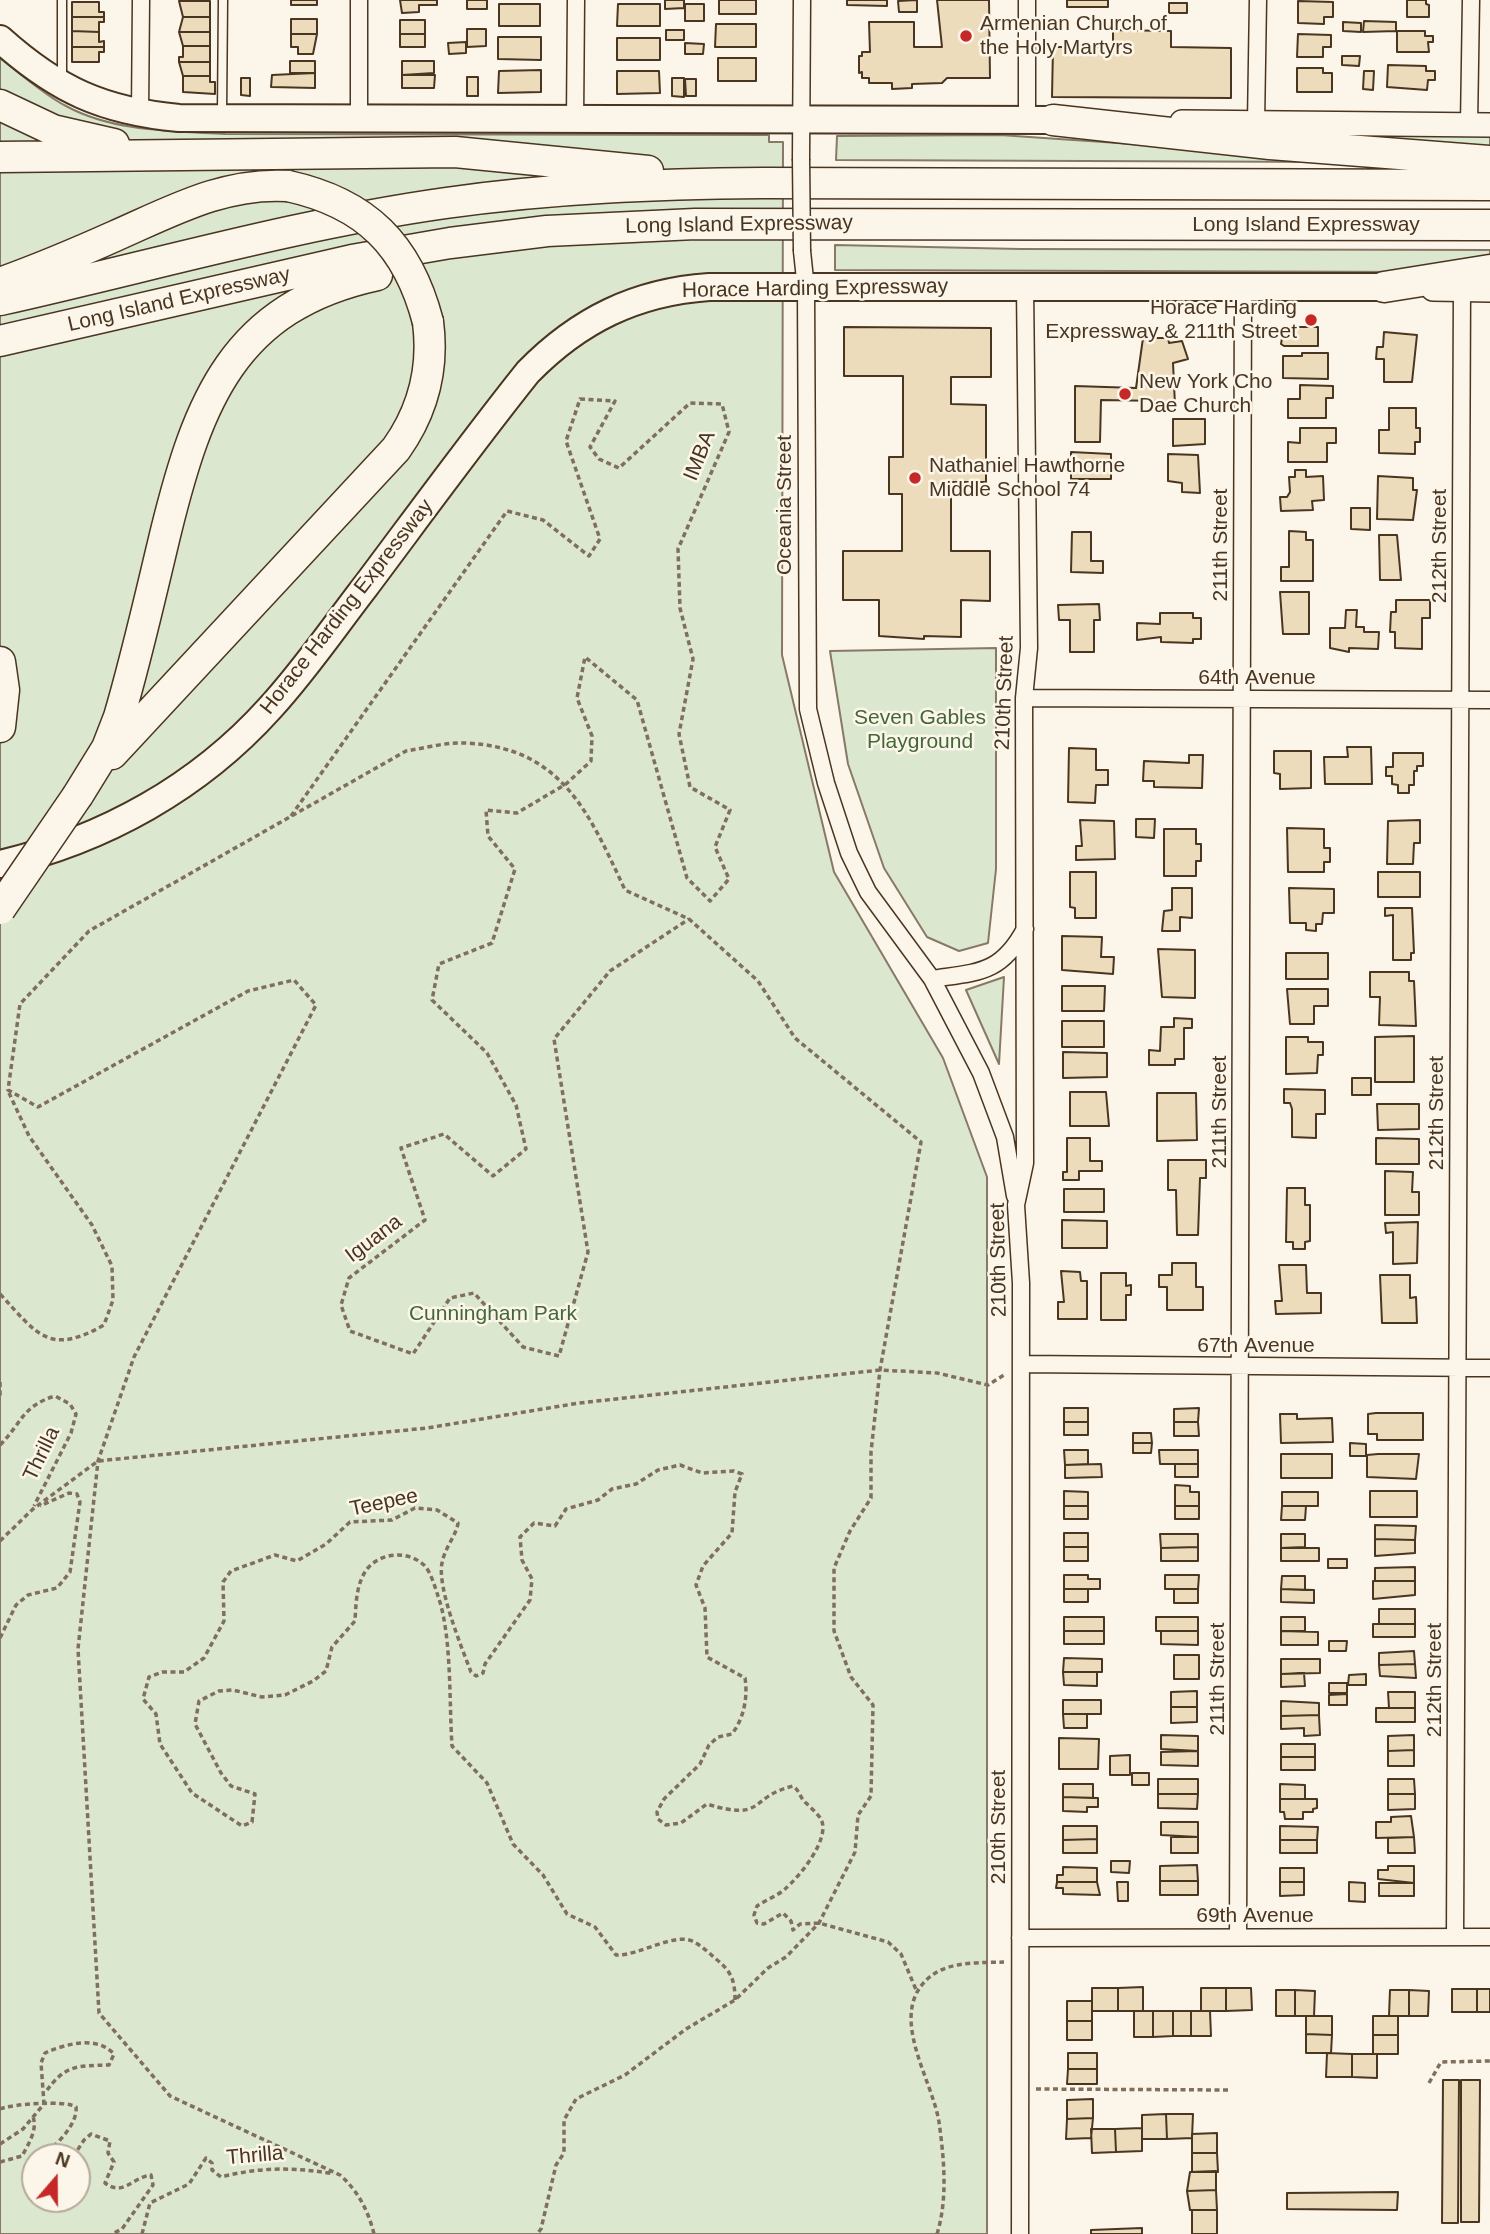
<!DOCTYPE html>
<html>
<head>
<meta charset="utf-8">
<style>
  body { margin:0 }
  #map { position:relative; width:1490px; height:2234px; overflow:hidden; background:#fbf6e9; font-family:Arial,sans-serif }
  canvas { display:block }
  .north { position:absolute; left:21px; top:2143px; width:70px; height:70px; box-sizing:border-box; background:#fbf6e9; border:2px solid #b4a999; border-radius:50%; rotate:20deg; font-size:19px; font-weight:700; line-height:28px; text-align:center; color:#4a3520 }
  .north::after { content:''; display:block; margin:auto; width:24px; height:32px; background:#c62828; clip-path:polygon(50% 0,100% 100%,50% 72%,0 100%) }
</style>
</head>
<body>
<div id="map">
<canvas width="1490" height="2234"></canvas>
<div class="north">N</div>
</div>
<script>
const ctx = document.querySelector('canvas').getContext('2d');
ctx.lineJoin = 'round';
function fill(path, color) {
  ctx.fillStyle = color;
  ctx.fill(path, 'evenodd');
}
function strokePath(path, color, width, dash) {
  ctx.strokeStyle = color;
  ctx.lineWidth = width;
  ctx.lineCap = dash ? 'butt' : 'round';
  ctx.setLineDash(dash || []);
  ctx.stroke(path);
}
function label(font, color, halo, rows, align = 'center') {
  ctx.font = font + ' Arial,sans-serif';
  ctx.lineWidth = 5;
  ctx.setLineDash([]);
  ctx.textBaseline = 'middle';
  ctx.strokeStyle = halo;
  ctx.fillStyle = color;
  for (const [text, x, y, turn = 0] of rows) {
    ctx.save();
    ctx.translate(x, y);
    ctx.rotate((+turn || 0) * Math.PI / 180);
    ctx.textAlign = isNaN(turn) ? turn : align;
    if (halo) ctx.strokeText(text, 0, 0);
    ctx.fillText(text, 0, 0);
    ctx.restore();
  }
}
const green = new Path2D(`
  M0,58c21,16 43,36 66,48 48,26 106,25 159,28l544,1v7h14l-1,513 52,217 109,186 44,119v1057h-987zM35,2157h42v42h-42z
  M1273,134h217v16z
  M1000,135l338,23 -6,4 -496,-2 1,-24z
  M835,245l185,4 470,1v12l-79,10 -576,-2z
  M996,648v221l-8,74 -29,8 -32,-14 -43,-69 -36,-104 -18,-113z
  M1004,977l-5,87 -33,-74z`);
const building = new Path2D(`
  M291,0h26v5h-26z
  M400,0h37v5h-18v7l-17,1z
  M467,0h20v9h-20z
  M665,0h19v8l-19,1z
  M719,0h37v14h-37z
  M847,0h40v6l-40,-1z
  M917,0v12h-18l-1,-11z
  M937,0h52l1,78h-43l-5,5 -30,1v4l-20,1v-6h-23v-5h-7v-6l-3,1v-17h3v-4h8l-1,-30h45v25h28z
  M1067,0h41v7h-41z
  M1407,0h19v4l3,1v12h-22z
  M179,1h31v16h-27z
  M1298,1l35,1v15h-9v7l-26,-1z
  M72,2h27v10h5v5h-32z
  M1169,3h18v10h-18z
  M499,4h41v22h-41z
  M618,4h42v22h-43z
  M685,4h19v17h-19z
  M72,17h32v5h-5v10l-27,-1z
  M183,17h27v15h-31z
  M291,19h26v15h-26z
  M400,20h25v14h-25z
  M1364,21l32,1v9l-33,1z
  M1343,22l18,1v9l-18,-1z
  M716,24h40v23h-41z
  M467,29h19v17l-19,1z
  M666,30h18v10h-18z
  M1113,30l58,1v16l60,1v50l-179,-1 1,-50h60z
  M72,31l27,1v10l5,-1v6h-32z
  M1397,31h28v5h8v6h-5l1,10h-32z
  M179,32h31v14h-27z
  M291,34h26l-4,20h-15v-7h-7z
  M400,34h25v13h-25z
  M1298,34l33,1v12h-8v10h-26z
  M498,37h43v23l-43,-1z
  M617,38h43v22h-43z
  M466,42v11l-17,1 -1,-11z
  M685,43l19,1 -1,10h-18z
  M183,46h27v16h-31v-5h4z
  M72,47h32v5h-5v10h-27z
  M1342,56h18l-1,10 -17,-1z
  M718,58h38v23h-38z
  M290,61h25v12h-25z
  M402,61h32v12l-32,2z
  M179,62h31v14h-27z
  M1388,65l38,1v5h9v9h-7l-1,10 -40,-3z
  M1297,68h26v5h9v19h-35z
  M541,70v22l-43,1 1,-22z
  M617,71h42l1,22 -43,1z
  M1364,71h10l-1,19 -10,-1z
  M315,73v15l-44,-1 1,-12z
  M402,75h33l-1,13h-32z
  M183,76h27v6h5v12l-32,-2z
  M467,77h11v19h-11z
  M241,78h9v18l-9,-1z
  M672,78h12v19l-12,-1z
  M685,79h11v17h-10z
  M844,327l147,1v49h-40v27l35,1v77h-35v69h39v50l-29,-1v37l-37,-1v3l-45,-3v-36h-36v-49h59v-57h-13v-37h14v-81h-59z
  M1284,327h34v19h-34l-3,-2z
  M1384,332l33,3 -5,47h-28v-23h-8l1,-12h6z
  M1143,338h25l1,5 13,-2 6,18 -15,4 2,42 -14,1v-5l-60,-1 -1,42h-25v-56l61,2z
  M1302,353h26v26l-45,-1v-22h19z
  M1300,385l33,1v12h-7v20h-38v-19h12z
  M1389,408h27v20h4v14h-5v12l-36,-1v-23h10z
  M1173,419h32v25l-32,2z
  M1300,428h36v15h-9v19h-39v-20l12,1z
  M1071,452l40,2v25h-40z
  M1168,454l30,1 2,38 -18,-1v-9l-14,-2z
  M1295,470h11v7l17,-1 1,24 -12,1 1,9 -32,1 -1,-14h7l3,-5 -1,-15h6z
  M1378,476l35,2v12h4l-4,30 -36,-1z
  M1351,508h19v22l-19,-1z
  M1289,531l17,1v8h7v41h-32v-14h8z
  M1072,532h19v29h12v12l-32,-1z
  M1379,535h18l4,45h-21z
  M1280,592h29v42h-26z
  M1396,600h34v18h-8v31l-27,-1v-16h-5l1,-20h5z
  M1099,604l1,16h-6v32h-24v-32h-11l-1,-15z
  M1346,610h11l-1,17h8v5h15l-1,17 -29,-1v4l-19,-4v-20h15z
  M1160,613h33v5h8v21h-8v4l-32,-1v-5l-24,3v-17l23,1z
  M1347,747h24l1,37h-47l-1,-27h24z
  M1069,748l27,1v21h12v15h-12l-1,18 -27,-1z
  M1274,751h37v37l-31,1v-15l-6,-1z
  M1393,753h30v13h-6v5h-3v14h-5v8h-11v-8l-6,-1v-8h-6v-9h7z
  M1189,755h14l-1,33 -48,-1v-6h-11l1,-20 45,2z
  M1136,819h19l-1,19 -18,-1z
  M1080,820l34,1 1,38 -39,1v-14h6z
  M1420,820v23h-6l-1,21h-26l1,-43z
  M1287,828l37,1v19h6v14h-6v10h-36z
  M1164,829h32v15h5v17h-5v15h-32z
  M1070,872h26v46h-21v-10l-5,-1z
  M1378,872h42v25h-42z
  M1172,888h20v30l-12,-1v14h-18l2,-20 8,-1z
  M1289,888l45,1v24h-11l-1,11h-6v7l-10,-1v-7h-16z
  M1385,908h27l2,45h-3v7h-18v-45l-8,1z
  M1062,936l40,1 -1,20h13l-1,17 -51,-4z
  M1158,949l37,1v48l-33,-1z
  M1286,953h42v26h-42z
  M1370,972h39v9h5l2,45 -37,-1 1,-28h-10z
  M1062,986h43l-1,25h-42z
  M1287,989h41v17h-14v18h-24z
  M1174,1018l18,1v9h-8v31h-9v6h-26v-15l11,1 1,-24h13z
  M1062,1021h42v26h-42z
  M1414,1036v46h-39v-45z
  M1286,1037h22v5h15v13h-5l-1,18 -31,1z
  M1063,1052l44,1v24l-44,1z
  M1352,1078h19v17h-19z
  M1284,1089l41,1v24h-9v24l-24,-1v-28l-2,-6h-6z
  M1070,1092h36l3,34h-39z
  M1157,1093h39l1,47 -40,1z
  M1377,1104h42v25l-41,1z
  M1067,1138h23v23h12v10h-23v9h-16v-8h4z
  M1376,1138l43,1v25h-43z
  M1168,1160h38v18h-6l-2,57h-21l-1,-45h-8z
  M1385,1171l28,1 -1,20h7v23h-34z
  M1287,1188h18v17h5v36l-5,1v7h-12v-7h-7z
  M1064,1189h40v23h-40z
  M1062,1220l45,1v27h-45z
  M1418,1222l-1,41 -24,1v-32l-7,1 -1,-10z
  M1172,1263h24v24h7v23h-36v-23h-8v-12h13z
  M1279,1265h27l1,28h14v20l-45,1 -1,-13h7z
  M1061,1271l19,1 1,9h6v38h-29v-17h6z
  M1101,1273h25v13l5,-1v10h-5v25h-25z
  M1380,1275h30v23l6,-1 1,26h-35z
  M1064,1408h24v14h-24z
  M1199,1408l-1,14h-24v-13z
  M1376,1413h47v27h-46v-6h-9v-20z
  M1280,1414h17v5l35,-1 1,24 -52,1z
  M1064,1422h24v13h-24z
  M1174,1422h24l1,14h-25z
  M1133,1433h18l1,10h-19z
  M1133,1443h19l-1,10h-18z
  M1350,1443l16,1v12h-16z
  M1064,1450h24v14l-23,1z
  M1159,1450h39v14h-38z
  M1281,1454h51v24h-51z
  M1378,1454h41l-3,25 -49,-2v-22z
  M1101,1464l1,13 -37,1v-13z
  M1175,1464h23v13h-23z
  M1175,1485l15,1v6h9v14h-24z
  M1064,1491l24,1v14h-24z
  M1370,1491h47v26h-47z
  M1282,1492h36v14h-36z
  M1064,1506h24v13h-24z
  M1175,1506h24v13h-24z
  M1282,1506h24l-1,14h-24z
  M1375,1525l41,1 -1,14 -40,-1z
  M1064,1533h24v14h-24z
  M1160,1534h38v13l-37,1z
  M1281,1534h24v13l-24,1z
  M1375,1539l40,1v13l-40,3z
  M1064,1547h24v14h-24z
  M1198,1547v14h-37v-13z
  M1281,1548h38v13h-38z
  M1328,1559h19v9h-19z
  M1415,1567v14h-40v-13z
  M1064,1575h24v4h12v10h-36z
  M1165,1575h34l-1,14h-33z
  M1282,1576h23v14l-24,-1z
  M1373,1581h42v14l-42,4z
  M1064,1589h24v13h-24z
  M1174,1589h24v14h-24z
  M1281,1589l33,1v13l-33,-1z
  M1379,1609h36v15h-36z
  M1064,1617h40v14h-40z
  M1156,1617h42v14h-42z
  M1281,1617h24v14h-24z
  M1373,1624h42v13h-42z
  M1064,1631h40v13h-40z
  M1161,1631h37v14l-37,-1z
  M1281,1631l37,1v13h-37z
  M1329,1641h18l-1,10h-17z
  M1414,1651l1,13 -36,1v-12z
  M1174,1655h25v24h-25z
  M1064,1658l38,1v13h-39z
  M1281,1659h39v14l-39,1z
  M1415,1664l1,14 -36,-2 -1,-11z
  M1063,1672h34v14l-33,-1z
  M1304,1673l1,13 -24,1v-13z
  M1366,1674v11h-18l1,-10z
  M1329,1683h18v10h-18z
  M1197,1691v16h-26v-15z
  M1388,1692h27v16h-26z
  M1347,1694v11h-18v-10z
  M1063,1700h38v14h-38z
  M1281,1701l38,2v12l-38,1z
  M1171,1707h26v15l-26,1z
  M1376,1708h39v14h-39z
  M1063,1714h24v14h-23z
  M1319,1715l1,20 -16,1v-8l-23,1v-13z
  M1161,1735l37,1v15l-37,-2z
  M1414,1735v15l-26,1v-15z
  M1059,1738l40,1 -1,30h-39z
  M1281,1744h34v13h-34z
  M1414,1750v16h-26v-15z
  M1198,1751v15l-37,-1v-13z
  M1130,1755v20h-20v-19z
  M1281,1757h34v13h-34z
  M1132,1773h17v12h-17z
  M1158,1779h40v15h-40z
  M1388,1779h26l1,15h-27z
  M1063,1784h30v14l-30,-1z
  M1280,1784l25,1v14h-25z
  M1158,1794h40l-1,15 -39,-1z
  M1388,1794h27v15l-27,1z
  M1063,1797l35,1v9h-11v5l-24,-1z
  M1280,1799h37v9l-4,1v3h-10v7h-18l-1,-7h-4z
  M1411,1816l3,21 -38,1v-16h15v-5z
  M1161,1822h37v15l-37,-2z
  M1063,1826h34v13l-34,1z
  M1280,1826l38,1 -1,13h-37z
  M1171,1837h27v16h-27z
  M1414,1837l1,16h-27v-15z
  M1097,1839v14h-34v-13z
  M1280,1840h37v13h-37z
  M1111,1861h19l-1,12 -18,-1z
  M1197,1865l1,16h-38v-15z
  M1388,1866h26v17l-36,-4v-9h10z
  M1063,1867l34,1v14h-40v-7h6z
  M1280,1868h24v14h-24z
  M1160,1881h38v14h-38z
  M1057,1882h40l3,13 -37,-1v-6h-7z
  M1117,1882h11v19h-10z
  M1280,1882h24v13l-24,1z
  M1349,1882l16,1v19l-16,-1z
  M1379,1883h35v13h-35z
  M1143,1987v24h-25v-23z
  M1092,1988h26v23h-26z
  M1201,1988h25v23h-25z
  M1226,1988h25l1,22 -26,1z
  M1452,1989h25v23h-25z
  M1477,1989h13v23h-13z
  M1276,1990h19v26h-19z
  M1295,1990l20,1 -1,25h-19z
  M1390,1990h19v26h-20z
  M1409,1990l20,1 -1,25h-19z
  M1067,2001h25v20h-25z
  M1134,2011h19v26h-19z
  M1153,2011h20v25l-20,1z
  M1173,2011h18v25h-18z
  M1191,2011h19l1,25h-20z
  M1306,2016h26v19l-26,-1z
  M1373,2016h25v19h-25z
  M1067,2021h25v19h-25z
  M1306,2034l26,1 -1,18h-25z
  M1373,2035h25v19h-25z
  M1068,2053h29v16h-29z
  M1327,2053l25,1v23h-26z
  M1352,2054h25v24l-25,-1z
  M1068,2069h29v15h-30z
  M1443,2080h16l-1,143h-16z
  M1461,2080h19l-1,142h-18z
  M1093,2099v19l-26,1v-19z
  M1166,2114l1,25h-25v-24z
  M1166,2114h27l-1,24 -25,1z
  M1093,2118l-2,20 -25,1 1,-20z
  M1142,2128v23l-26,1 -1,-23z
  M1091,2129h24l1,23 -24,1z
  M1217,2133v20h-25v-19z
  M1192,2153h25l1,19h-26z
  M1216,2171v19l-29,1 3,-19z
  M1216,2190l1,20h-27l-3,-19z
  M1398,2192l-1,18 -110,-1v-16z
  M1192,2210h25v24h-25z
  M1142,2228v6h-51v-4z`);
const path = new Path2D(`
  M291,816l216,-305 36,9 46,36 11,-17 -34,-98 14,-42 35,2 -25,46 9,12 20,9 71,-65 32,1 7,28 -51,117 2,59 13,51 -14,75 11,53 40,23 -15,37 14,32 -19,22 -23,-23 -50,-178 -52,-43 -8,41 15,38 -1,25 -25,23 -49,29 -31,-3 2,26 27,33 -23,74 -53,21 -7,36 55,53 29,52 10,44 -33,27 -49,-42 -43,14 24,72 -76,58 -8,27 9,26 63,23 37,-56 24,-5 49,54 36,9 29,-104 -34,-213 56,-68 79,-52
  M0,1294c38,41 49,62 104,31l9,-25 -1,-34 -20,-41 -63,-89 -20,-43
  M0,1382v14
  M0,1445c22,-22 22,-39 55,-49l15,8 6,10 -5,19 -37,73
  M0,1541l33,-32 65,-48 329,-33 152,-25 301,-33 57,3 51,12 16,-10
  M0,1638l16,-33 12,-10 29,-7 13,-16 10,-70 -3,-8 -8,-1 -29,13
  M735,2000c0,-20 -4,-29 -19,-41 -7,-6 -14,-13 -22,-17 -18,-11 -55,14 -78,13l-21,-28 -28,-13 -24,-39 -30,-31 -26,-61 -35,-37c-3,-45 0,-110 -14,-150 -3,-9 -7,-23 -13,-30 -16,-16 -44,-14 -58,3 -11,15 -11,35 -12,52l-23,26 -6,24 -13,10 -28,14 -23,2 -29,-7 -14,1 -20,10 -4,23 26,49 10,13 24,8 -3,28 -10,4 -50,-33 -32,-49 -4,-30 -13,-15 6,-22 13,-5h22l20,-14 20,-37 -1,-39 8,-11 44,-16 22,6 29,-17 24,-22 42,-2 23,-12 22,2 21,13c-1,11 -13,24 -16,40 -5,24 19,83 29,109l5,4 7,-3 2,-9 45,-64 2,-21 -10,-19 -2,-23 14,-14 21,3 11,-17 32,-9 14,-11 24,-5 22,-14 22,-5 22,8 32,-2 8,3 -7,18 -3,41 -29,33 -7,19 9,23 2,49 38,21c3,19 -1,40 -13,56l-14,3 -9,8 -9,19 -36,35 -7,13 1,7 8,6 15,-2 26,-19c59,18 41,-7 86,-18 7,5 7,12 13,17 5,5 11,10 15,16 10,20 -22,58 -36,70 -8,7 -19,11 -28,17l-3,9 3,8 7,1 19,-11 8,8 2,9 7,-6 19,-1 69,19 13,12 16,38
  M1429,2083l12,-21 49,-1
  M1036,2089l192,1
  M0,2109c11,-5 67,-9 76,-2 2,18 -22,41 -36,50
  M0,2144l23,-15 21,-25 -3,-41 4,-10c21,-9 51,-18 69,1l-5,11c-32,1 -44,-1 -64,28
  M73,2157l11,-17 7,-6 19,7 -2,12 6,9 -9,21c18,14 28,-6 46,-8l2,10 -31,44 -10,5
  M35,2160l-10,7v4l10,4
  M0,2162l22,-6c6,-11 16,-27 11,-39
  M142,2234l8,-31 39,-19 17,-26 6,5v7l9,7c39,-10 74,-10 113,-3
  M374,2234c-6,-24 -16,-43 -34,-59l-170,-79 -71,-83 -21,-364 20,-188 36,-104 182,-352 -22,-25 -46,11 -210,116 -30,-17 12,-86 69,-73 317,-180c19,-3 40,-9 59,-8 97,4 124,70 160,147l64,29 69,62 37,57 126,104 -41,228 -9,82v46l-21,33 -16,37v63l17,46 22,28 -2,91 -13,19 -3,37 -36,71 -33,34 -18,11 -33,32 -49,29 -61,46 -49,24 -12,21v33l-8,12 -15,64 -4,5
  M937,2234c11,-35 7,-76 2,-112 -7,-44 -54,-110 -8,-146 19,-15 50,-13 73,-14`);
const lane = new Path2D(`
  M62,0v78
  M222,113l1,-113`);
const street = new Path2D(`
  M140,114l1,-114
  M359,119v-119
  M575,120l1,-120
  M1027,122v-122
  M1256,123l2,-123
  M1469,125l2,-125
  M801,159l1,-159
  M802,251l4,38 2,420 18,74 23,70 19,39 64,87 49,94 24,64 10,59
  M1024,698l466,2
  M932,979c46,-7 69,-5 93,-50
  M1021,1364l469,4
  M1238,1936l5,-1649
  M1455,1937l7,-1648
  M1020,1938l470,-1
  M1020,2234l1,-951 -5,-78 9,-42 -1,-465 5,-50 -4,-361`);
const secondary = new Path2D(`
  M1182,122l308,3
  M1433,289l57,1`);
const primary = new Path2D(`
  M0,39c57,51 103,72 179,79l874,2
  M0,864c104,-24 199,-77 270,-156 35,-38 64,-81 95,-121 54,-72 107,-145 163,-215 51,-52 108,-80 181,-85h675`);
const highway = new Path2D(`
  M0,105l53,25 61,14
  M1053,120l217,24 220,17
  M0,157l455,-5 193,19
  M0,283c39,-14 77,-30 115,-47 57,-25 109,-54 173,-50
  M1384,287l106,-17
  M0,300c148,-33 296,-76 446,-97 105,-15 211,-19 317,-20l727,2
  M0,341l352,-81 98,-17 97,-12 148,-7 795,1
  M0,662l4,28 -4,37
  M112,754l284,-305c27,-38 38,-81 32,-127
  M78,795l29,-47 12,-31c18,-61 32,-124 47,-186 32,-129 67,-225 211,-256`);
const streetBridge = new Path2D(`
  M801,159l1,92`);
const highwayBridge = new Path2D(`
  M288,186c78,17 120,59 140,136
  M0,909l78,-114`);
const markers = [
  [966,36,7,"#c62828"],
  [1311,320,7,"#c62828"],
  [1125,394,7,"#c62828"],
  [915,478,7,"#c62828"]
];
const poiNames = [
  ["Armenian Church of",980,24],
  ["the Holy Martyrs",980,48],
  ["Horace Harding",1297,308,"right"],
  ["Expressway & 211th Street",1297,332,"right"],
  ["New York Cho",1139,382],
  ["Dae Church",1139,406],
  ["Nathaniel Hawthorne",929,466],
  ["Middle School 74",929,490]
];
const streetNames = [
  ["Long Island Expressway",739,225,-1],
  ["Long Island Expressway",1306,225],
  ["Horace Harding Expressway",815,289,-1],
  ["Long Island Expressway",179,300,-13],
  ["IMBA",700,456,-68],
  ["Oceania Street",785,505,-90],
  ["211th Street",1221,545,-90],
  ["212th Street",1440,546,-90],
  ["Horace Harding Expressway",347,607,-52],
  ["64th Avenue",1257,678],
  ["210th Street",1005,693,-88],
  ["211th Street",1220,1112,-90],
  ["212th Street",1437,1113,-90],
  ["Iguana",374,1239,-37],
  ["210th Street",999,1260,-91],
  ["67th Avenue",1256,1346],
  ["Thrilla",42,1454,-64],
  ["Teepee",384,1503,-12],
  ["211th Street",1218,1679,-90],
  ["212th Street",1435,1680,-90],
  ["210th Street",999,1827,-90],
  ["69th Avenue",1255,1916],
  ["Thrilla",255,2156,-5]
];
const parkNames = [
  ["Seven Gables",920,718],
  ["Playground",920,742],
  ["Cunningham Park",493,1314]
];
fill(green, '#dce7d0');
strokePath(green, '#887966', 2);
fill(building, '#ecdcbc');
strokePath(building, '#4a3520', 2);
strokePath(lane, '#4a3520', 11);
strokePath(street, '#4a3520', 19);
strokePath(secondary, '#4a3520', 26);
strokePath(primary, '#4a3520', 30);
strokePath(highway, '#4a3520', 33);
strokePath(path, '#7f6f5c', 3.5, [5, 3.5]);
strokePath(lane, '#fbf6e9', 8);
strokePath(street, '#fbf6e9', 16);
strokePath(secondary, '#fbf6e9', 23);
strokePath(primary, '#fbf6e9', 26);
strokePath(highway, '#fbf6e9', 30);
strokePath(streetBridge, '#4a3520', 19, []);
strokePath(highwayBridge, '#4a3520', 33, []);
strokePath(streetBridge, '#fbf6e9', 16);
strokePath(highwayBridge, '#fbf6e9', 30);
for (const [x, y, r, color] of markers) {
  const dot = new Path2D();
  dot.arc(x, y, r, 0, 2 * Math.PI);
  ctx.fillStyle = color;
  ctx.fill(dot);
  strokePath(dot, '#fbf6e9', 2.5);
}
label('21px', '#4a3520', '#fbf6e9', poiNames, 'left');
label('21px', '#4a3520', '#fbf6e9', streetNames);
label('21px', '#436837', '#fbf6e9', parkNames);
</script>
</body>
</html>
